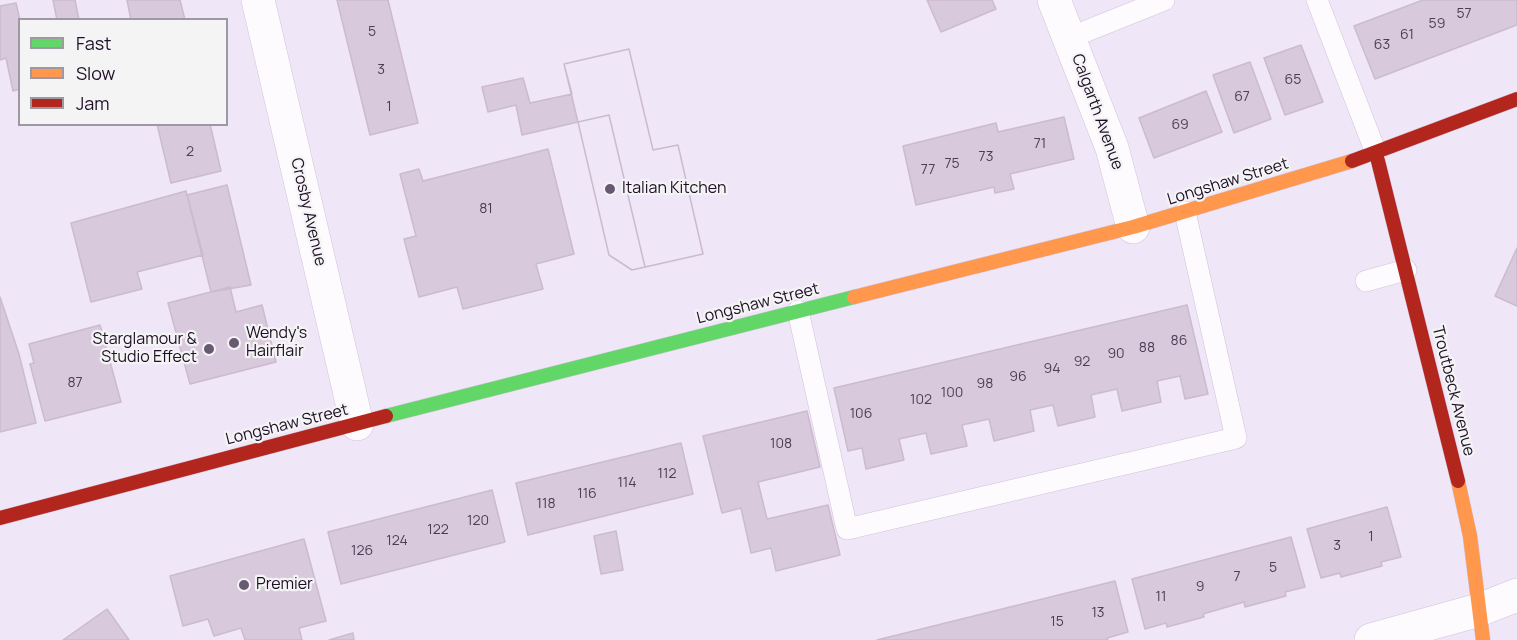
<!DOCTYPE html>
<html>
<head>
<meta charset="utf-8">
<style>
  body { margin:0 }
  #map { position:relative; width:1517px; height:640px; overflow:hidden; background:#efe6f7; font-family:Manrope,sans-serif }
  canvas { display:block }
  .legend { position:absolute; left:18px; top:18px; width:210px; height:108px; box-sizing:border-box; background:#f4f4f4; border:2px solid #9e98a2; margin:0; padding:8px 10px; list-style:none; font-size:18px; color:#1e0e28 }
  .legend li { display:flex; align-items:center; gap:12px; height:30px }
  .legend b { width:30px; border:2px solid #9e98a2 }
</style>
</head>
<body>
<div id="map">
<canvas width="1517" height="640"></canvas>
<ul class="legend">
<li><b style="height:8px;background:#63d668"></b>Fast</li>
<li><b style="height:8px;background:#ff974d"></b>Slow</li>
<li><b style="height:8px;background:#b3261e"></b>Jam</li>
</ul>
</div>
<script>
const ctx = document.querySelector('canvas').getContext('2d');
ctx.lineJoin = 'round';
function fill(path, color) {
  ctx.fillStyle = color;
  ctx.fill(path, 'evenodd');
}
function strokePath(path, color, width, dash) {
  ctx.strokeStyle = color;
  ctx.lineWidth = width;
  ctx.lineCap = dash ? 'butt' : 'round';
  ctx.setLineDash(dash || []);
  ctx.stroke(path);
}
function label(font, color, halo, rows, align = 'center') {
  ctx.font = font + ' Manrope,sans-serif';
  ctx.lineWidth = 4.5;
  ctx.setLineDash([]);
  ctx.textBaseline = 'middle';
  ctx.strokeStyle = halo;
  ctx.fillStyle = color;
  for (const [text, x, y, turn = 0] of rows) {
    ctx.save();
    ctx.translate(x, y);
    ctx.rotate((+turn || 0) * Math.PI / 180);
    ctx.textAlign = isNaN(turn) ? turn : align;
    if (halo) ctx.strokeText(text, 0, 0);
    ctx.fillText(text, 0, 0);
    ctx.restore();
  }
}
const building = new Path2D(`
  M53,0h22l4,20h-22z
  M127,0h53l5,20h-54z
  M337,0h51l30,123 -48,12z
  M927,0h65l4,9 -55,23z
  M1423,0h94v25l-142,54 -21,-53z
  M16,3l4,17v69l-7,2 -7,-33 -6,2v-54z
  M1301,45l22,57 -38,13 -21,-57z
  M629,49l24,101 25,-5 25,109 -71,16 -23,-15 -31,-133 -56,13 -6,-30 -28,7 -6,-25 41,-9 7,25 42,-9 -8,-30z
  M629,49l24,101 25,-5 25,109 -58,13 -36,-152 -31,7 -14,-58z
  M1250,62l21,57 -37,14 -21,-58z
  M1206,91l16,41 -68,26 -15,-40z
  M609,115l36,152 -13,3 -23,-15 -31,-133z
  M1064,117l10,42 -64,15 4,15 -19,4 -1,-6 -78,18 -13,-59 93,-23 2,9z
  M157,124h53l11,47 -50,12z
  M548,149l26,105 -38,10 7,25 -80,20 -6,-22 -38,10 -15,-58 12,-3 -16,-62 19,-5 4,12z
  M227,185l24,100 -40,7 -24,-97z
  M186,191l17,64 -66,17 5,17 -51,13 -20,-79z
  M1517,248v58l-22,-10z
  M230,287l6,25 26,-7 14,57 -86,22 -22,-81z
  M0,297l19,57 17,69 -36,9z
  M1187,305l21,89 -23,5 -5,-23 -23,5 4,21 -39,9 -5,-22 -26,6 4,22 -37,9 -5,-21 -23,5 4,21 -40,10 -5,-22 -27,6 5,21 -36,8 -5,-21 -27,6 5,21 -38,9 -4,-21 -14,3 -14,-63z
  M100,325l21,77 -76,19 -15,-57 4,-1 -5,-19z
  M807,411l13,56 -62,15 9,37 61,-14 12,50 -64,16 -5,-23 -20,5 -10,-45 -19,5 -19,-77z
  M681,443l12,51 -165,41 -12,-52z
  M492,490l13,52 -164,42 -13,-52z
  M1387,507l14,50 -20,5 1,4 -41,11 -1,-4 -19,5 -14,-49z
  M616,531l7,39 -22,4 -7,-38z
  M1291,537l14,50 -20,5 1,4 -41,11 -1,-5 -41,12 1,3 -37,10 -1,-4 -21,6 -13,-50z
  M304,539l22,82 -27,7 3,12h-57l-4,-12 -27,8 -6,-17 -25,7 -13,-50z
  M1115,581l13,51 -21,6 1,2h-231z
  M107,609l22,31h-66z
  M353,633l1,7h-25z`);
const lane = new Path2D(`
  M1317,0l59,153
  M1069,38l95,-38
  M1366,281l40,-11
  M798,311l49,218 389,-91 -51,-226`);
const street = new Path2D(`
  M258,0l99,424
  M1054,0l58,148 21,79
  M1371,640l108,-30 38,-15`);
const fast = new Path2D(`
  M386,416l468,-119`);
const slow = new Path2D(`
  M854,297l279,-70 219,-66
  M1458,481l12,55 13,104`);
const jam = new Path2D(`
  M1376,153l82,328
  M1352,161l165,-62
  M0,518l386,-102`);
const markers = [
  [610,189,6,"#675a70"],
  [234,343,6,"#675a70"],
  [209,349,6,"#675a70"],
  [244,585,6,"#675a70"]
];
const numberNames = [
  ["57",1464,14],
  ["59",1437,24],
  ["5",372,32],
  ["61",1407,35],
  ["63",1382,45],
  ["3",381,70],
  ["65",1293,80],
  ["67",1242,97],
  ["1",389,107],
  ["69",1180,125],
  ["71",1040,144],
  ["2",190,152],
  ["73",986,157],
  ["75",952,164],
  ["77",928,170],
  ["81",486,209],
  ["86",1179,341],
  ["88",1147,348],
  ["90",1116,354],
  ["92",1082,362],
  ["94",1052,369],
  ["96",1018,377],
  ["87",75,383],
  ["98",985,384],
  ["100",952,393],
  ["102",921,400],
  ["106",861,414],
  ["108",781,444],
  ["112",667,474],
  ["114",627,483],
  ["116",587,494],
  ["118",546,504],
  ["120",478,521],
  ["122",438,530],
  ["1",1371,537],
  ["124",397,541],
  ["3",1337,546],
  ["126",362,551],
  ["5",1273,568],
  ["7",1237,577],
  ["9",1200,587],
  ["11",1161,597],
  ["13",1098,613],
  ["15",1057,622]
];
const streetNames = [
  ["Calgarth Avenue",1097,112,70],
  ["Longshaw Street",1228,182,-17],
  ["Crosby Avenue",308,212,77],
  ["Longshaw Street",758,304,-14],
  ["Troutbeck Avenue",1453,391,76],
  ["Longshaw Street",287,425,-14]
];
const poiNames = [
  ["Italian Kitchen",622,189],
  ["Wendy's",246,334],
  ["Hairflair",246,352],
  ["Starglamour &",197,340,"right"],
  ["Studio Effect",197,358,"right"],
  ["Premier",256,585]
];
fill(building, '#d9c9dc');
strokePath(building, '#cbbbcd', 1.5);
strokePath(lane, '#d0c3d9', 22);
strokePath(street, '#d0c3d9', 34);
strokePath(fast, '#d0c3d9', 15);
strokePath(slow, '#d0c3d9', 15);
strokePath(jam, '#d0c3d9', 15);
strokePath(lane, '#fdfbfe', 21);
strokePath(street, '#fdfbfe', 33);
strokePath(fast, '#63d668', 14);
strokePath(slow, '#ff974d', 14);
strokePath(jam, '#b3261e', 14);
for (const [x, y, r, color] of markers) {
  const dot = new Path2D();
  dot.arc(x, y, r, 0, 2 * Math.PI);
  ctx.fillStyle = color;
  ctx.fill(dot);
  strokePath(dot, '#f4f4f4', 2);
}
label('14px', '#4d3d55', null, numberNames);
label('16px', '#1e0e28', '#f4f4f4', streetNames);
label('16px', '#1e0e28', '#f4f4f4', poiNames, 'left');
</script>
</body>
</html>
